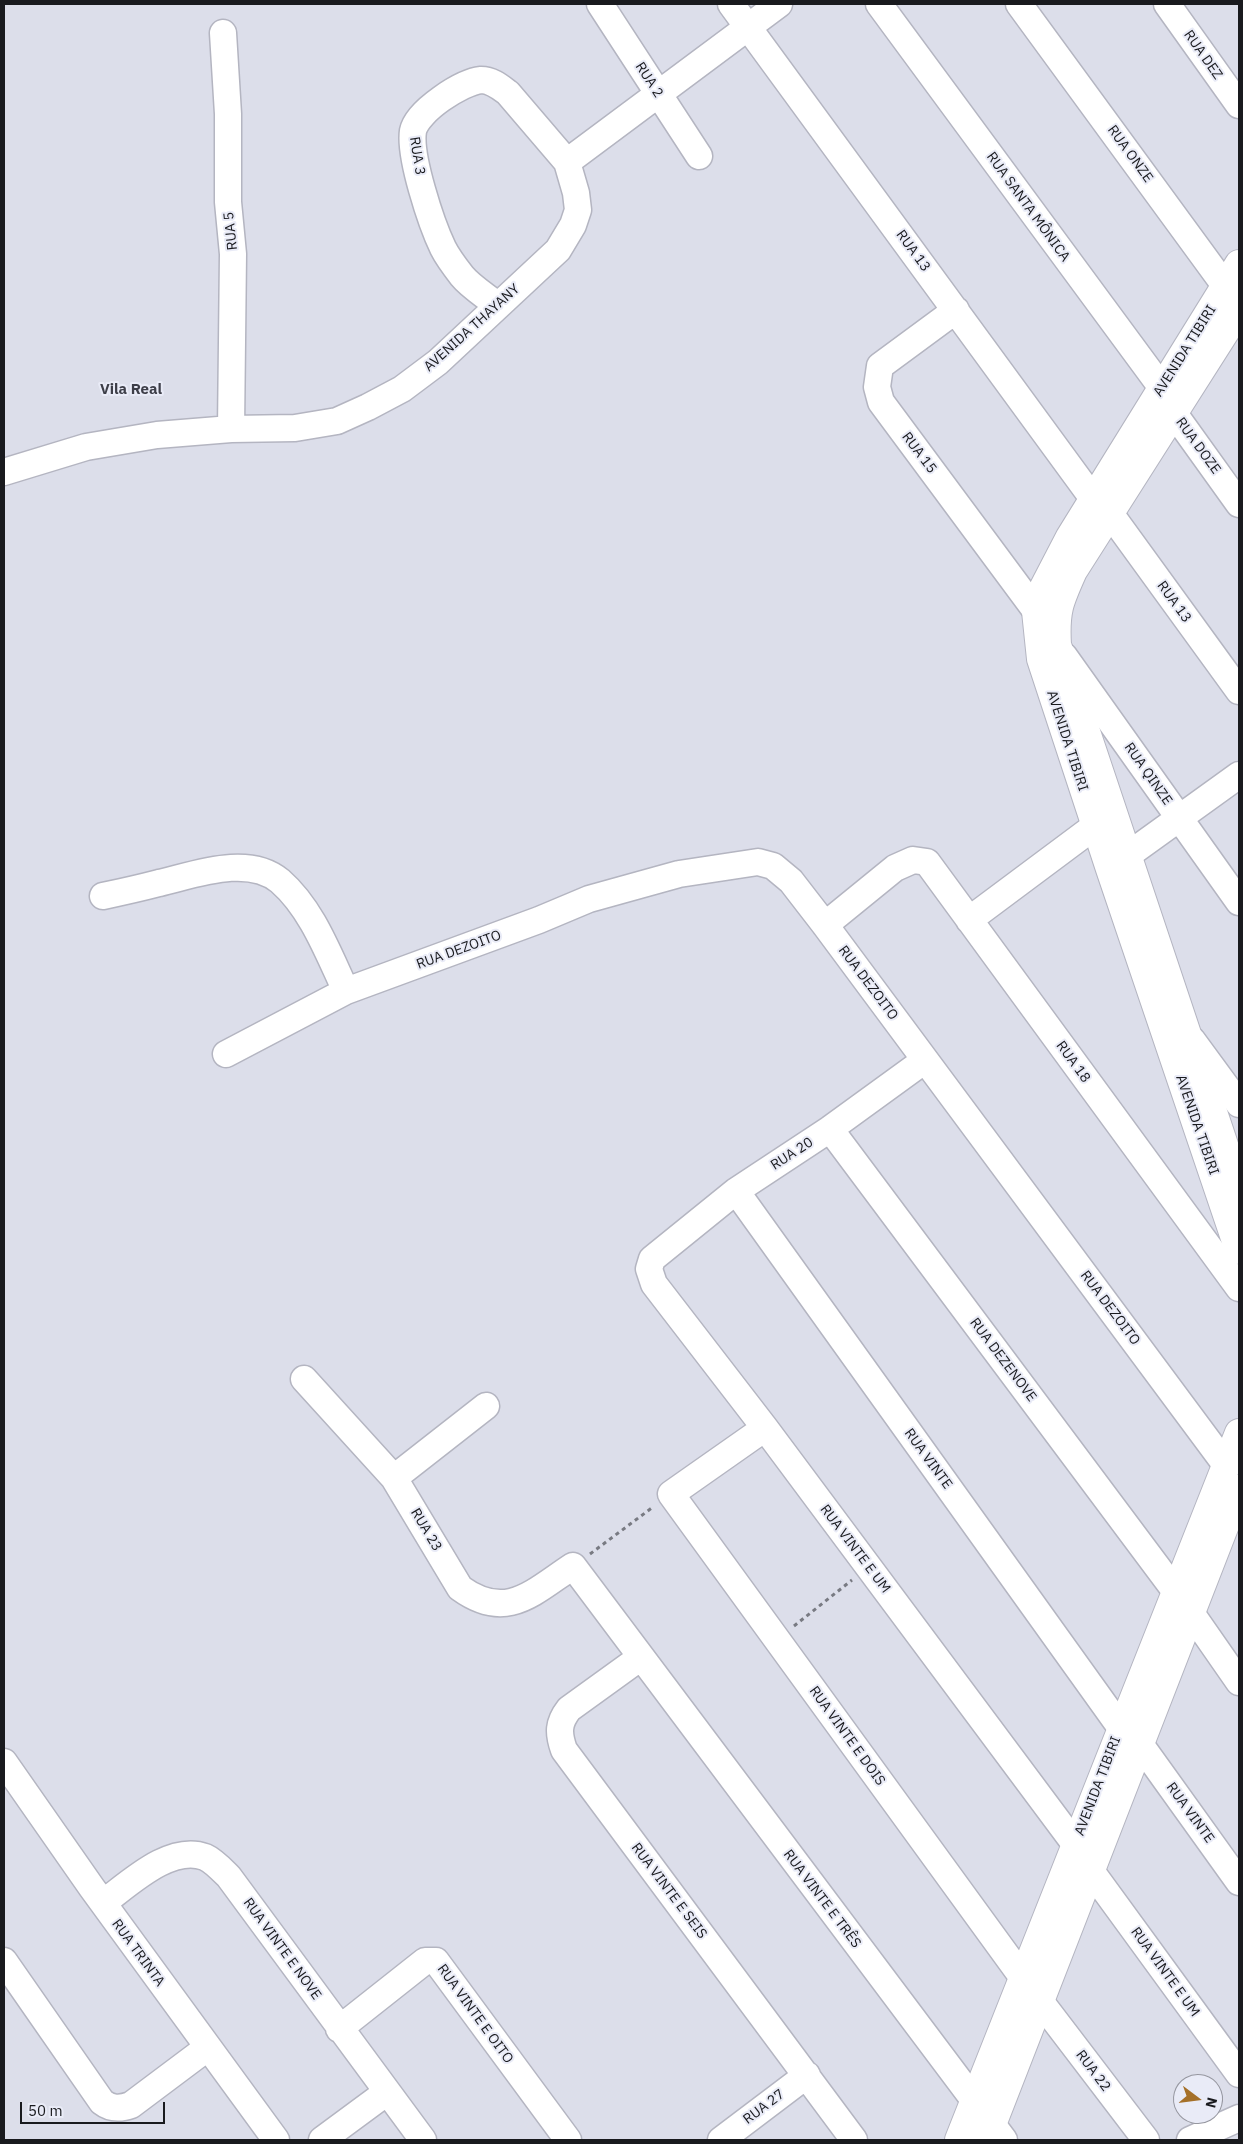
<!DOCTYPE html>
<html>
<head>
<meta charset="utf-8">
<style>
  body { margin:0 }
  #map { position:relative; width:1243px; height:2144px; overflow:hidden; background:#dcdeea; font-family:"IBM Plex Sans",sans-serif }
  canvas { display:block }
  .frame { position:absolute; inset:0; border:5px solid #191a1e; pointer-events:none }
  .north { position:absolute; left:1173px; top:2074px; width:50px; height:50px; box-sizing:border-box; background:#e9ebf7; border:1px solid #9697a0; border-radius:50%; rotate:105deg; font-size:14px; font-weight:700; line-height:20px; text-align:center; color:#191a1e }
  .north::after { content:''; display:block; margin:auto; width:18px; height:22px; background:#a57029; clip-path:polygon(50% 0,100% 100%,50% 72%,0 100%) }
  .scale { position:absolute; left:20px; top:2102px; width:145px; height:22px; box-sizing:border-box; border:2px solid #191a1e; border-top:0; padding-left:6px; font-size:15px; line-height:18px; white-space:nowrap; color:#191a1e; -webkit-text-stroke:4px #e9ebf7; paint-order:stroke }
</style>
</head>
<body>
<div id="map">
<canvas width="1243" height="2144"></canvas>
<div class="frame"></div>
<div class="north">N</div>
<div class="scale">50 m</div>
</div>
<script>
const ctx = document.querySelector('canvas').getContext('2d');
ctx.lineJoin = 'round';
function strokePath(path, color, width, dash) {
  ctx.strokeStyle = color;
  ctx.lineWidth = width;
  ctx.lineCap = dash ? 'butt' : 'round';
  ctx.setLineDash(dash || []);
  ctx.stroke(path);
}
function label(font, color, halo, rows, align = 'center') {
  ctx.font = font + ' "IBM Plex Sans",sans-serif';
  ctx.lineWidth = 4;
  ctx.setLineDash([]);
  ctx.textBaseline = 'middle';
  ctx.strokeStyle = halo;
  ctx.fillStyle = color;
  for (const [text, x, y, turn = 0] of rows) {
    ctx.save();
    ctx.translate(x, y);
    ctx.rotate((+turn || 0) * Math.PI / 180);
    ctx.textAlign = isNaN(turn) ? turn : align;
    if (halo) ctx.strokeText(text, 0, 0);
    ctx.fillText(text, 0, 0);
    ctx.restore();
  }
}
const path = new Path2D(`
  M590,1554l63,-47
  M794,1626l58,-46`);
const minor = new Path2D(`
  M600,4l99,152
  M731,4l363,496
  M879,4l283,384 11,24 66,92
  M1019,4l218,298
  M1167,4l72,101
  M223,33l5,81v88l5,52 -2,175
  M497,305c-11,-9 -26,-18 -35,-29 -7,-9 -14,-18 -19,-28 -12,-25 -34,-92 -30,-117 4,-20 49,-49 68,-51 11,0 19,7 27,13l59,69
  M956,310l-76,56 -3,21 4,15 155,209
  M4,472l82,-25 71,-12 74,-6 64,-1 42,-7 31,-14 34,-18 36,-27 120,-112 15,-25 5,-15 -2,-17 -9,-31 212,-158
  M1109,512l130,179
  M1064,656l175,246
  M1110,868l129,-93
  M103,896c19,-4 37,-8 56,-13 35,-8 89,-29 121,-2 32,28 48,72 66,110
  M969,920l126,-94
  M825,925l70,-57 18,-8 14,2 312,426
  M1192,1040l47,64
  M226,1054l120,-63 193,-71 50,-21 90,-25 79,-12 15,4 18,15 34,44 401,540
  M925,1060l-95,69 -94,62 -84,68 -3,10 5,15 111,144 310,416
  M830,1129l346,463
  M736,1191l385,537
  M304,1379l90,99 66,110c47,34 73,4 113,-22l431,574
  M765,1428l-94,66 352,484
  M394,1478l92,-72
  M1191,1613l48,69
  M641,1657l-72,52c-11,14 -11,24 -5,41l290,390
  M1140,1744l99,138
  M4,1762l88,126 184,252
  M1091,1871l148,203
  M103,1903c26,-19 67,-59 102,-46 9,4 17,13 24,20l194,263
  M4,1961l98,141c9,7 18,7 29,3l76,-57
  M1040,2001l106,139
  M339,2029l86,-68h11l132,179
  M322,2140l65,-48
  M721,2140l86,-65
  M1190,2140l49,-22`);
const major = new Path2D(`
  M1239,264l-169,273 -27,52 -7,22 5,48 69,210 129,381
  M1239,310l-166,261c-14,31 -18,40 -16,74l182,545
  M959,2140l280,-707
  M986,2140l253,-651`);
const streetNames = [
  ["RUA DEZ",1203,55,55],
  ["RUA 2",649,80,57],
  ["RUA ONZE",1130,154,54],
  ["RUA 3",417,156,81],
  ["RUA SANTA MÔNICA",1028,207,54],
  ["RUA 5",231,231,-96],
  ["RUA 13",913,251,54],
  ["AVENIDA THAYANY",472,328,-42],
  ["AVENIDA TIBIRI",1185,351,-58],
  ["RUA DOZE",1198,446,54],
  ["RUA 15",919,453,53],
  ["RUA 13",1174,602,54],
  ["AVENIDA TIBIRI",1067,741,72],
  ["RUA QINZE",1148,774,55],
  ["RUA DEZOITO",459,950,-20],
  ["RUA DEZOITO",868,983,53],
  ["RUA 18",1073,1062,54],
  ["AVENIDA TIBIRI",1197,1125,71],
  ["RUA 20",792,1154,-33],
  ["RUA DEZOITO",1110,1308,53],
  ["RUA DEZENOVE",1003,1360,53],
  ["RUA VINTE",928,1459,54],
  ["RUA 23",426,1530,59],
  ["RUA VINTE E UM",855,1549,53],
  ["RUA VINTE E DOIS",847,1736,54],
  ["AVENIDA TIBIRI",1098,1786,-69],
  ["RUA VINTE",1190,1813,54],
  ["RUA VINTE E SEIS",669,1891,53],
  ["RUA VINTE E TRÊS",822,1899,53],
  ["RUA VINTE E NOVE",282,1949,54],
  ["RUA TRINTA",138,1953,54],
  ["RUA VINTE E UM",1165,1972,54],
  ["RUA VINTE E OITO",475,2014,54],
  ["RUA 22",1093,2071,53],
  ["RUA 27",764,2107,-37]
];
const neighbourhoodNames = [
  ["Vila Real",131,390]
];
strokePath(minor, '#b4b5c1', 29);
strokePath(major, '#b4b5c1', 30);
strokePath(path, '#787a82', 3, [4, 4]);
strokePath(minor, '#fff', 26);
strokePath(major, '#fff', 28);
label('14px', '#191a1e', '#e9ebf7', streetNames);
label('bold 15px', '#3d3e48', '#e9ebf7', neighbourhoodNames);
</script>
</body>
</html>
